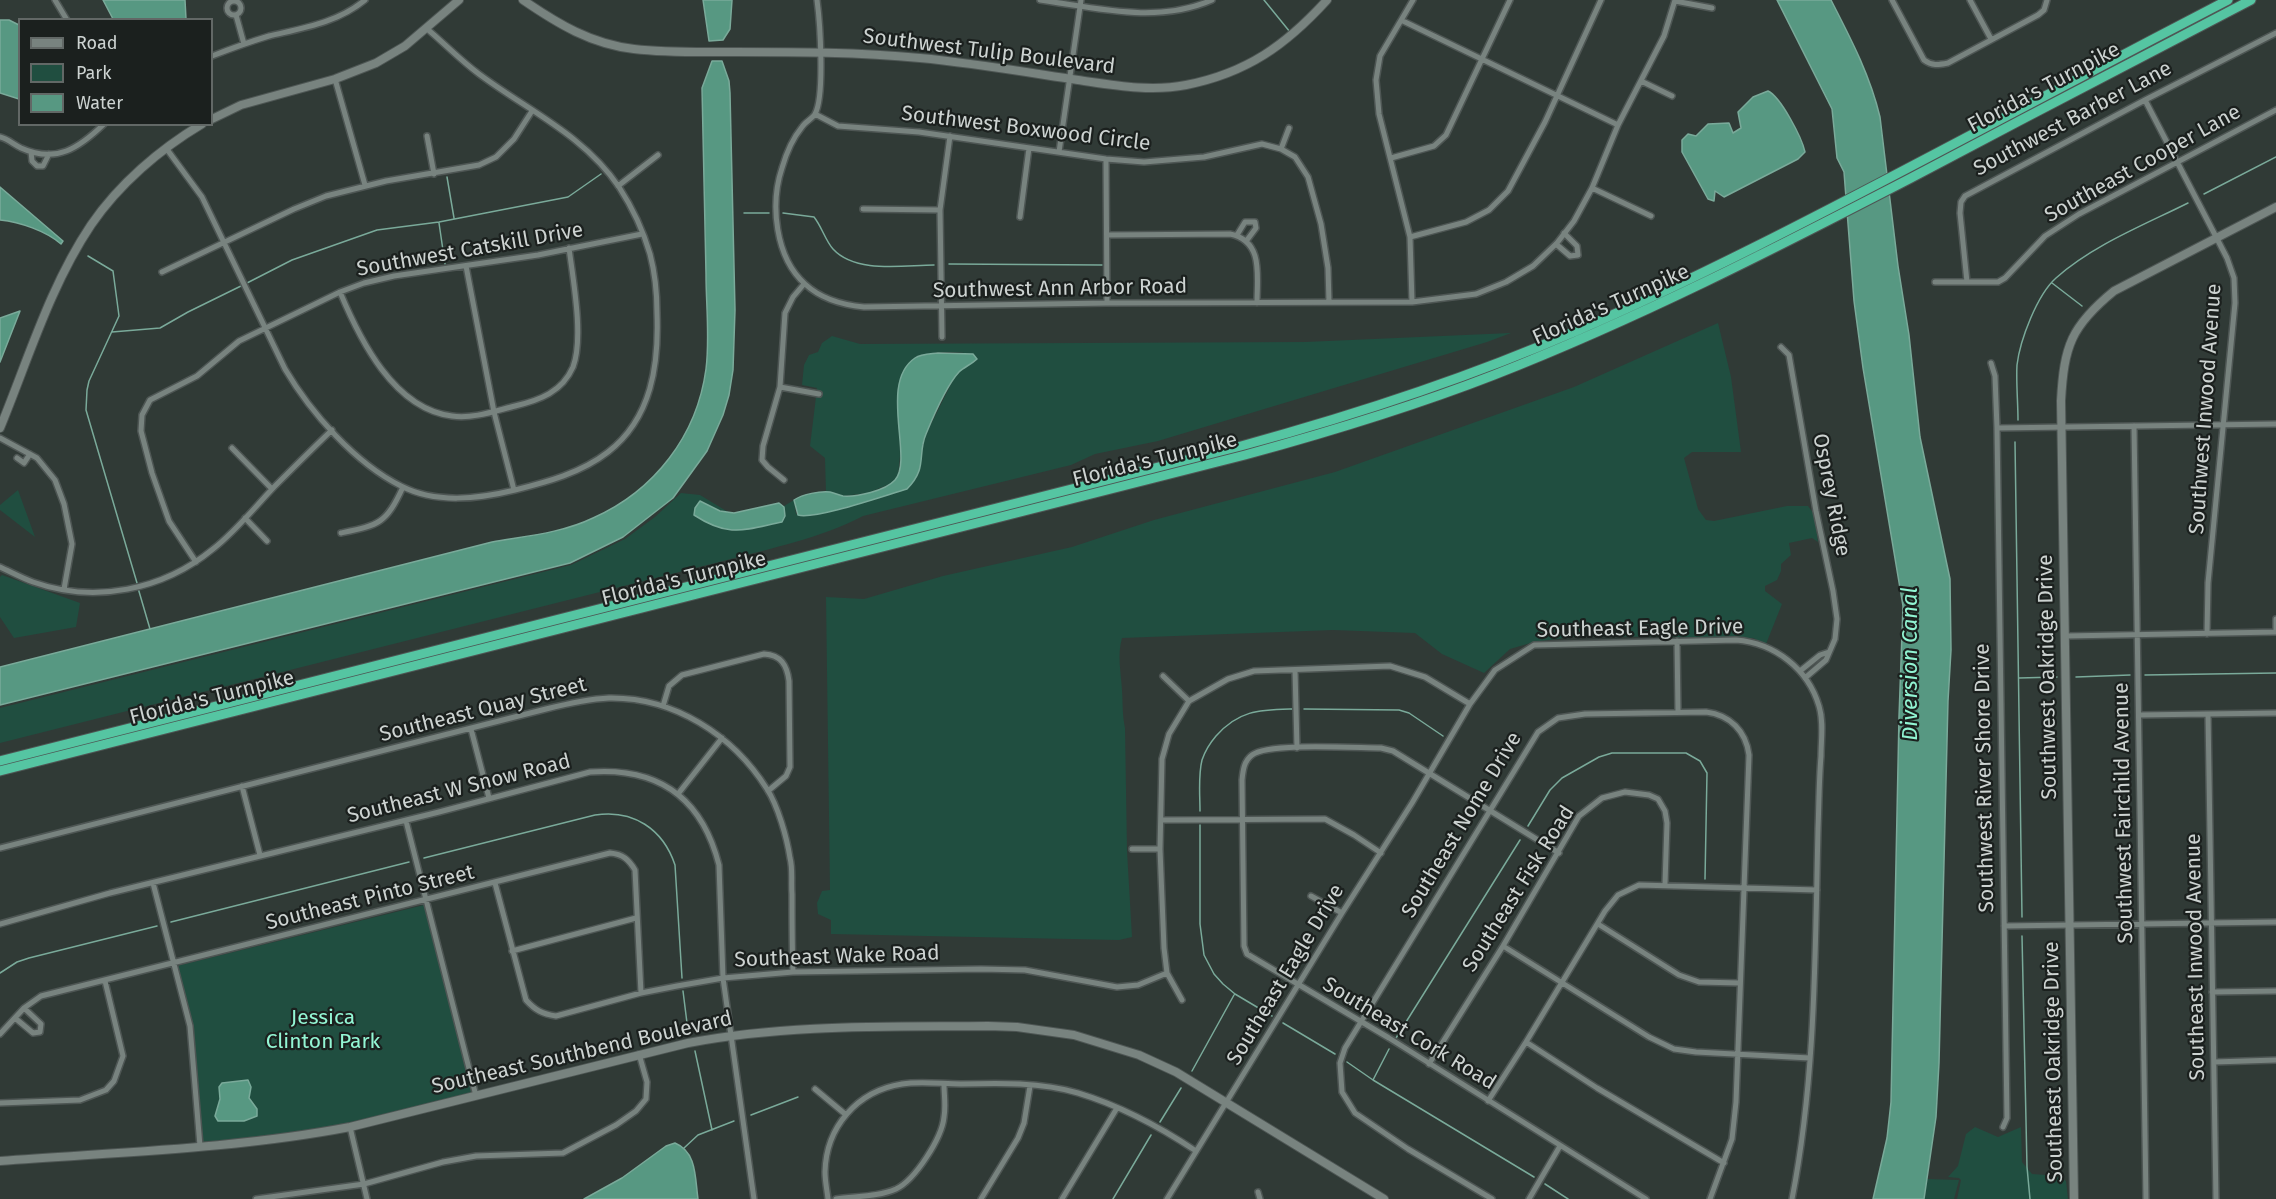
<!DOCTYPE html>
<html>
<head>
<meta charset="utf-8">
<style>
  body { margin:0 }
  #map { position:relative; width:2276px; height:1199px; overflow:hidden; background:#303a36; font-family:"Fira Sans",sans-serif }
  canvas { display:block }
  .legend { position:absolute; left:18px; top:18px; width:195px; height:108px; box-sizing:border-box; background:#1b201e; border:2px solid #626866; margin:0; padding:8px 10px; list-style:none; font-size:18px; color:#cdd3d1 }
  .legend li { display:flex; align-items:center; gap:12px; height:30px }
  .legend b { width:30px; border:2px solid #626866 }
</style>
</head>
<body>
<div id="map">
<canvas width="2276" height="1199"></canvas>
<ul class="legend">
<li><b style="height:8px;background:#78837f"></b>Road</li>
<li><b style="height:16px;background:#204e40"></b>Park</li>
<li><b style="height:16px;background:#579882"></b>Water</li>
</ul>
</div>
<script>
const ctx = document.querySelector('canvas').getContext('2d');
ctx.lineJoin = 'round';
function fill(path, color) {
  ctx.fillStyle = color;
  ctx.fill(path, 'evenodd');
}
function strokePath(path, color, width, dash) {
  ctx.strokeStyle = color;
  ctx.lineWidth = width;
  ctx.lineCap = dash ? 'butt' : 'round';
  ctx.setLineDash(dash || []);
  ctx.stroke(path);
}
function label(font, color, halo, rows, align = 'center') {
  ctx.font = font + ' "Fira Sans",sans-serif';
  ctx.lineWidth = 4.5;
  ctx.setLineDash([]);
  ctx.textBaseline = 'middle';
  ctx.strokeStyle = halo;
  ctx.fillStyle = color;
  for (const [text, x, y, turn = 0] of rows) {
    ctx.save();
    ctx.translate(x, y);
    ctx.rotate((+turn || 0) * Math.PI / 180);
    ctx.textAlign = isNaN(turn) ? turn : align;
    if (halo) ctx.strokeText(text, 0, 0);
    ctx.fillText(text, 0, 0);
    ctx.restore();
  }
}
const green = new Path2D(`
  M1718,323l13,54 10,75h-49l-8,6 14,51 8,11 8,1 73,-15h21l6,8 4,28 -6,-4 -23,5 2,12 -10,9v7l-4,9 -12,6v5l17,13 -16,40 -13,-6 -175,-2 -44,6 -24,7 -26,24 -42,-19 -27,-21 -82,-3 -211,8c-5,17 -1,34 0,52 1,15 0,22 3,38l2,123 5,86 -13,3 -288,-6v-14l-13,-6 -1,-11 5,-12 8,-1 -4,-293 38,2 79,-23 129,-29 82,-27 181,-48 239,-85z
  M1511,333l-24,9 -329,99 -63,13 -24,11 -208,51c-42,22 -91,32 -136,44l-727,183v-35l571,-143 54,-26 30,-22 26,-24 19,2 28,17 -8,-1 -19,-10 31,30 50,-9 2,-16 10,-6 2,14 14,2 92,-26 21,-44 2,-10 29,-58 6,-8 16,-9 -3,-7c-32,-4 -68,-5 -74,33l1,69 -2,20 -6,7 -24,10 -25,3 -17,-4 -1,-34 -15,-12 6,-49h5l1,-4 -6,-2 1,-3 -15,-3 2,-20 5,-10 9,-3 4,-9 10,-7 28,8 445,-2z
  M18,490l17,47 -35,-27v-5z
  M2,575l78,28 -4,24 -62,11 -14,-21v-40z
  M424,905l48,188 -130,33 -70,10 -70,7 -9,-108 -16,-69z
  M1975,1127l23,10 23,-10 1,35 10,12 27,2 7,5 2,18h-111l4,-19 -2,-2 -11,-1 10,-11 8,-32z
  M1926,1179l33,1 -5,19h-30z`);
const water = new Path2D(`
  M103,0h82l1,19h-73z
  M703,0h29l-2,29 -7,11 -14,1z
  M1777,0h54c20,39 39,75 49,117l18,149 11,69 11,102 30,142 1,71 -3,51 -9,362 -3,54 -12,82h-51l14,-61 4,-36 8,-385 4,-111 -40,-238 -9,-67 -10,-129 -7,-14 -5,-49z
  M0,20h9l10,5v74l-19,-6z
  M712,61h10l7,20 1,12 5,217 -2,60 -4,25 -6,20 -16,36 -34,47 -50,39 -53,26 -570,142v-38l492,-125c34,-6 70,-9 101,-24 61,-27 104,-82 113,-149 4,-31 0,-64 0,-95 -1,-62 -3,-124 -4,-186z
  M1768,91c13,6 34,47 37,61l-7,7 -74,38 -9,-6 -1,10 -6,-2 -26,-47v-12l6,-6 8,2 12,-12 21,-1 4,10 8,-5 -3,-16 15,-15z
  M0,187l63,54 -2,3c-15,-13 -41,-22 -61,-24z
  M20,311l-20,51v-44z
  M938,353l35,1 4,5c-5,5 -13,8 -18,13 -12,13 -26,45 -33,62 -9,21 2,34 -19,55 -21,6 -92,31 -109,26l-4,-15c9,-6 26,-9 36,-8 4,1 9,3 13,4 14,1 42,-5 52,-16 19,-21 -17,-97 20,-122 6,-4 16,-4 23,-5z
  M700,501l20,10 14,2 45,-10 5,4 1,9 -3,6c-38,8 -53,16 -88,-7l1,-7z
  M248,1080l3,7 -2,11 8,11v7l-13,5h-26l-3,-5 5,-17 -1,-12 3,-4z
  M675,1143c22,9 20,35 23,56h-114l38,-21 44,-32z`);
const stream = new Path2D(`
  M1264,0l26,32
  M447,177l7,41
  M2204,194l72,-37
  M744,213h25
  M783,213l31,4c8,10 11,23 19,32 23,25 71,16 101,16
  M439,223l6,41
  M88,256l25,15 6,45 -30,65 -2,9 -1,20 51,173
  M949,264l153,1
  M247,283l45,-23 85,-30 62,-8 129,-25 33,-23
  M2052,283l30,23
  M112,332l48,-4 28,-16 55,-27
  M2018,420c0,-18 -2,-37 -1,-55 3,-25 20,-70 39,-87 37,-33 88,-53 132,-75
  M2015,442l7,475
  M138,588l12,41
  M2145,675l131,-2
  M2076,677l54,-2
  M2019,678l38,-1
  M1304,709l95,1 10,3 34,23
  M1200,811c0,-16 -2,-35 2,-51 3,-9 8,-17 14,-24 23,-26 43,-26 76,-27
  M1200,825v99l4,31 10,19 9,10 12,10 37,22
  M1528,826l22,-36 12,-12 37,-21 13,-4h74l14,8 7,12 -2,106
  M424,858l171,-43c38,-6 68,14 80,50l7,113
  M171,922l238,-60
  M2022,936l5,231 3,32
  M0,973l17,-11 12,-4 128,-32
  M683,991l4,32
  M1283,1023l52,31
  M1396,1038l124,-198
  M695,1051l17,79
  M1347,1062l26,18 161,97
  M1192,1071l42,-76
  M1373,1080l16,-31
  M751,1115l47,-18
  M1160,1122l21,-34
  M684,1148l14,-13 36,-14
  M1545,1184l23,15
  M1113,1199l38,-64`);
const street = new Path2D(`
  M55,0l12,20
  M817,0c3,22 8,96 -2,114 -3,5 -10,8 -13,13 -9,11 -16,27 -20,41 -12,36 -7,89 23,116 15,14 38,21 59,23l243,-4 305,-1 64,-8 30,-12 27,-16 24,-23 17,-22 18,-33 26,-63 46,-89 11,-36
  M1040,0c57,8 117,24 172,0
  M1892,0l32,60c8,6 14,5 24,3l90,-48 6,-5 3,-10
  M1970,0l21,39
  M227 8a7 7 0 1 1 14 0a7 7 0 1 1-14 0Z
  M1675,1l37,7
  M236,15l8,29
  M1403,21l215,104
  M212,56c18,-7 37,-14 57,-20 34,-8 68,-13 96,-36
  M335,79l30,106
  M1641,81l31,15
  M2145,100l82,158 7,20 1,25 -27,280 -1,51
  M815,114l23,12 81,6 187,27 38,3 60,-5 58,-13 19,5 14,8 13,20 13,47 7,44 1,34
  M427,136l7,38
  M0,137c8,2 13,7 21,11 35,16 58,0 83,-24
  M166,148l36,49 83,172c26,44 70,94 116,117 35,18 77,13 114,4 32,-8 66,-17 93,-38 44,-34 51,-88 49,-139 0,-19 -2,-40 -7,-59 -7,-24 -18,-47 -31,-67 -35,-52 -92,-77 -140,-113 -19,-14 -35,-31 -53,-46
  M1281,149l8,-21
  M31,152l1,9 5,5h6l6,-12
  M1059,152l22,-152
  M1391,158l43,-12 12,-11 64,-135
  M1106,159l1,144
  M618,186l40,-31
  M1592,188l59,28
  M863,209l77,1
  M1020,217l9,-69
  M1107,235l123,-1c34,7 27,42 27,69
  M1237,235l8,-13h10l1,6 -9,12
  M1410,237l56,-15 23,-12 19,-19 37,-69 56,-122
  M1556,244l14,12 8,-1 -1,-9 -13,-13
  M466,266l28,146 20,78
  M162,272l132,-63 32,-13 60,-15 93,-16 17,-8 18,-18 18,-28
  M1935,282h63l7,-4 40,-42 34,-22 197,-104
  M1967,282l-7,-69 1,-11 4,-6 180,-96 131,-67
  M340,292c20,48 54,117 112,124 21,3 43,-5 63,-10 25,-6 47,-14 58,-39 11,-29 0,-88 -4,-119
  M1412,302l-2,-65 -31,-123 -3,-34 4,-24 33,-56
  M942,337l-2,-127 10,-74
  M1781,347l8,8 27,156 17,80 4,28 -2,20 -9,21 -21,18
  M1991,363l4,13 2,52 10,690 -4,9
  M780,387l39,7
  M2134,426l12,773
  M1997,428l279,-4
  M0,438l37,20 18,22 9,24 8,40 -8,45
  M232,448l40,41
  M17,458l7,5 6,-9
  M784,480l-16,-13 -6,-7 1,-14 17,-59 5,-74 8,-16 11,-13
  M245,518l22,23
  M341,533c38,-8 45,-9 62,-46
  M196,562l-27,-41 -17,-48 -11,-42 1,-16 8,-15 47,-24 42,-35 101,-49 24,-9 30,-7 144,-21 104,-21
  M0,567c11,5 22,11 33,15 62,22 130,8 180,-33 23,-18 41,-41 61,-62 19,-19 38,-38 58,-57
  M2276,632v-13
  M2066,636l210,-4
  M1677,641l1,71
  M1295,670l2,78
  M1800,671l20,-16 9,-3
  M1163,676l26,25
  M663,706l6,-20 13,-11 82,-21c17,1 23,11 25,27l1,86 -4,9 -18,15
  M2208,714l8,485
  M2139,715l137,-2
  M471,729l18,69
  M242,786l18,69
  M678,794l44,-56
  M1161,820l164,-1 29,16 27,18
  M406,821l70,275
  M0,848l546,-139c20,-5 41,-10 63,-11 65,-1 124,37 158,91 11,17 20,49 23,69 3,11 1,24 2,36 0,26 0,52 1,78
  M1132,849h28
  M1559,853l-166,-102 -12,-3c-24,0 -113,-6 -129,7 -8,6 -9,15 -10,25l2,166 3,8 142,84 257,161
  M153,883l37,143 10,120
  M495,883l31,117c9,10 16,14 30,16l85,-23 36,-7 46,-8 70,-6 188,-3 44,1 92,17 21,-2 29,-12
  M1311,896l31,17
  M0,924l110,-31 329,-81 151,-40c69,-5 112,26 129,93l4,113 31,221
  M1598,924l81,51 20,7 41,1
  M2004,926l272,-4
  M1503,946l146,91 25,12 22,3 114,6
  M512,951l124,-33
  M2212,992l64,-1
  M1182,1000l-15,-27 -3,-25 -4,-99 2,-90 7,-25 20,-33 39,-22 26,-8 136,-5 35,11 45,27
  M15,1018l18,15 7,-1 1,-8 -17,-16
  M0,1034l24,-26 17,-12 569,-143c13,1 19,7 25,17l6,123
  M1526,1042l71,46 127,75
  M2214,1062l62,-2
  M1429,1064l74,-118 76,-130 23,-18 23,-6 24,3 9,4 7,12 2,12 -2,61
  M815,1089l30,25
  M1488,1101l38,-59 79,-131 13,-16 21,-10 178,5
  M0,1103l80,-3 26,-10 8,-9 9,-25 -18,-75
  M350,1127l17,72
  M1258,1192l2,7
  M256,1199l108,-15 79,-22 33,-6 87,-3 53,-28 20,-14 10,-12 1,-17 -8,-28
  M828,1199c-1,-9 -3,-18 -3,-27 1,-45 32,-81 77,-88 19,-3 40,0 59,0 38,-1 80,-2 117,9 43,13 82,34 118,58
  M836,1199c19,-3 42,-2 60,-10 19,-9 46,-51 48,-72 2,-11 0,-22 0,-33
  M981,1199l37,-61 6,-15 6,-37
  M1062,1199l55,-91
  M1167,1199l175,-286 70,-110 58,-99 25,-34 39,-25 202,-5c39,3 72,29 83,66 5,16 2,34 2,50 -2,24 -2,48 -3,73 -3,123 -2,248 -26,370
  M1492,1199l-84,-50 -53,-36 -13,-21 -2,-29 5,-15 193,-316 20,-14 27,-4 121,-2c24,3 40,19 43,43l-13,347 -4,37 -22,60
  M1529,1199l31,-53`);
const secondary = new Path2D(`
  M523,0c35,24 68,44 111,49 33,4 67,3 100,3 62,0 124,0 186,6 53,5 105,14 158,22 35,5 72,12 108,5 61,-12 100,-40 141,-85
  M212,119l29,-14 94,-26 41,-16 29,-17 54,-46
  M0,428c28,-68 50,-142 91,-203 28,-41 69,-76 111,-101
  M0,1161c117,-9 235,-12 350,-34l338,-84c99,-19 200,-16 300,-17l29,1 57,8 65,20 37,17 208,127
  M2074,1199l-13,-798c3,-55 10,-75 53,-110l162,-84`);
const highway = new Path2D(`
  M0,761l1241,-315c114,-31 227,-68 335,-115 120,-52 237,-113 353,-174 99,-52 199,-105 299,-157
  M0,771l1245,-316c84,-23 167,-48 249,-80 143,-56 280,-126 417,-197 113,-60 227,-119 340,-178`);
const streetNames = [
  ["Southwest Tulip Boulevard",989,52,7],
  ["Florida's Turnpike",2044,88,-28],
  ["Southwest Barber Lane",2073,119,-28],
  ["Southwest Boxwood Circle",1026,129,7],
  ["Southeast Cooper Lane",2143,164,-29],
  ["Southwest Catskill Drive",470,250,-10],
  ["Southwest Ann Arbor Road",1060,289,-1],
  ["Florida's Turnpike",1611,305,-24],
  ["Southwest Inwood Avenue",2206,409,-86],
  ["Florida's Turnpike",1155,460,-14],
  ["Osprey Ridge",1831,495,79],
  ["Florida's Turnpike",684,579,-14],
  ["Southeast Eagle Drive",1640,629,-1],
  ["Southwest Oakridge Drive",2048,677,-91],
  ["Florida's Turnpike",212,698,-14],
  ["Southeast Quay Street",483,710,-14],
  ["Southwest River Shore Drive",1985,778,-91],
  ["Southeast W Snow Road",459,789,-14],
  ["Southwest Fairchild Avenue",2124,813,-91],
  ["Southeast Nome Drive",1462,825,-59],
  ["Southeast Fisk Road",1519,889,-58],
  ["Southeast Pinto Street",370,898,-14],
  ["Southeast Wake Road",837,957,-2],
  ["Southeast Inwood Avenue",2196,957,-91],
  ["Southeast Eagle Drive",1286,975,-59],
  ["Southeast Cork Road",1409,1034,31],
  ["Southeast Southbend Boulevard",582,1053,-13],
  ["Southeast Oakridge Drive",2054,1062,-91]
];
const parkNames = [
  ["Jessica",323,1018],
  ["Clinton Park",323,1042]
];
const waterNames = [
  ["Diversion Canal",1911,664,-90]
];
fill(green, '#204e40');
fill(water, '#579882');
strokePath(water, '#7aaa9a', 1.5);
strokePath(stream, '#7aaa9a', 1.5);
strokePath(street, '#4e5654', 8);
strokePath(secondary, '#4e5654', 10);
strokePath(highway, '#4e5654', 11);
strokePath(street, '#78837f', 5);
strokePath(secondary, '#78837f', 8);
strokePath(highway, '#55c5a2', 9);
label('21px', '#cdd3d1', '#1b201e', streetNames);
label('21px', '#93f6d4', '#1b201e', parkNames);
label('italic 22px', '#91f4d2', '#1b201e', waterNames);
</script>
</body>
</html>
